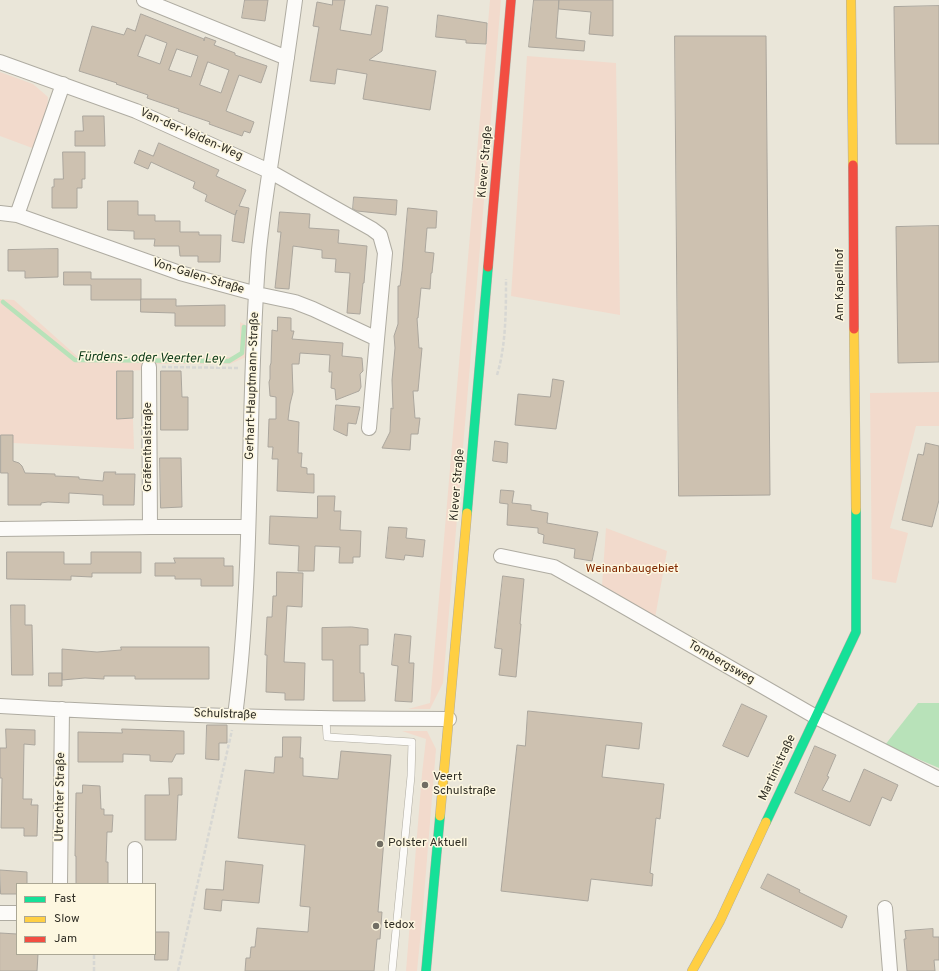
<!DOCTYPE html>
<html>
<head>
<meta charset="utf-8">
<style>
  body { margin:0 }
  #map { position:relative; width:939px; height:971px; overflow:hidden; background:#eae6d9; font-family:Overpass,sans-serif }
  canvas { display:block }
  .legend { position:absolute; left:16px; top:883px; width:140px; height:72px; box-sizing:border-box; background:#fdf7e0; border:1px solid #aba795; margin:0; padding:5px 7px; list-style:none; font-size:12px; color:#302e25 }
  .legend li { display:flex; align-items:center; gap:8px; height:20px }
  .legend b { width:20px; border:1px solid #aba795 }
</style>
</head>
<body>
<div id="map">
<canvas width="939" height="971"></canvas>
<ul class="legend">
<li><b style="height:5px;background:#16e098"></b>Fast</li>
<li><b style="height:5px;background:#ffcf43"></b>Slow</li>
<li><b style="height:5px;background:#f24e42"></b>Jam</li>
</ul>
</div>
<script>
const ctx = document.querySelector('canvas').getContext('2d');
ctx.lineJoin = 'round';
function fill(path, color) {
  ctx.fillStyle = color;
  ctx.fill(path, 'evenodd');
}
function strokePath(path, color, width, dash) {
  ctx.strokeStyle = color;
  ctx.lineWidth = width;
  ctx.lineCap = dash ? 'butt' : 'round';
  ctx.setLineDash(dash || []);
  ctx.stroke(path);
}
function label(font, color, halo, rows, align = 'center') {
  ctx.font = font + ' Overpass,sans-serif';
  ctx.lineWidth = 3;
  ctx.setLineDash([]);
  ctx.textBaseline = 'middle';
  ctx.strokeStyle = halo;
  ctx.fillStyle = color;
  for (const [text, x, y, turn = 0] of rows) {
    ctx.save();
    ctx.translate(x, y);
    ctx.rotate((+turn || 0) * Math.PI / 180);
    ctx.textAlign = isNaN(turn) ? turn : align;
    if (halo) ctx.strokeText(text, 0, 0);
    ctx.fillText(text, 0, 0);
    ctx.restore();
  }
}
const green = new Path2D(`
  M490,0h11l-58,683 -13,26h-22l22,-6z
  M527,56l89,7 4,252 -109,-19z
  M0,72l33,12 15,13 -1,15 -12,37 -35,-13z
  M0,299l14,1 65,58 151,-1 10,-4v-31l7,4 -1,31 -16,7h-84v6l-30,1v48h17l1,30 -121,-6v-8h-13z
  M939,392v34h-23l-26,102 18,5 -12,50 -24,-4 -2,-186z
  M606,528l61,23 -12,67 -53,-32z
  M402,731h25l9,18 -14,171 -5,51h-11l16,-197 4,-35z`);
const water = new Path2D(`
  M918,703h21v65l-54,-23z`);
const stream = new Path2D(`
  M3,302l72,58 154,1 13,-8 2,-26`);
const building = new Path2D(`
  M245,0h23l-3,21 -23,-3z
  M333,0h12l-5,30 31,5 5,-30 12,2 -6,44 -13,9 67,11 -6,39 -67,-11 4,-25 -30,-5 -2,15 -25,-3 9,-54 -6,-1 4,-24 15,3z
  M534,0h25l-3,38 29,3 -1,10 -55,-4z
  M559,0h54v36l-24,-2 2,-22 -32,-3z
  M939,6v138h-43l-2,-137z
  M141,14l63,25v2l1,-4 11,4 -2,4 21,8v2l32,11 -6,17 -22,-8 -13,36 28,11 -4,11 -6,-2 -2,5 -33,-12 1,-2 -32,-11 1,-2 -32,-11 1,-3 -32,-11 1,-1 -38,-12 13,-45 32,9 3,-7 8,3zM146,35l21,8 -7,21 -22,-8zM177,49l21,7 -7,21 -22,-7zM208,62l21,8 -8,23 -21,-8z
  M438,15l49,8 -1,21 -20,-1v-3l-30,-3z
  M675,36h91l4,459 -91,1z
  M83,116h21l1,30h-30v-15h8z
  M159,143l60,27 -3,6 30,14 -7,16 10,2 -5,35 -12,-2 3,-25 2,-6 -2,5 -30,-14 2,-6 -14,-7 2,-6 -29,-13 -15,-7 -3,7 -14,-6 5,-13 14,6z
  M63,152h22v27h-3v9h-5v20h-25v-21h2v-8h9z
  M354,197l43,3 -1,15 -39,-4 -4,-2z
  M108,201h30v14h17v6h25v11h19v3h22l-1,27h-22v-6h-18l-1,-10h-25l1,-7h-21v-8l-26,-1z
  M408,208l29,3 -1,17h-9l-2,24 9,1 -2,20h-1l-1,16 -9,-1 -3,30h-1l2,30h3l-4,43h-5l2,27h5l-2,16h-7l-1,16 -28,-2 8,-16 1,-24 2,1 -1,-29 3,-32 -1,-12 4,-12v-38h2l2,-15z
  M280,212l30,2 -1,14 30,2 -1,13 29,3 -3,37h-1l-3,31 -13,-1 3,-40 -15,-1 1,-13 -14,-1v-8l-29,-4 -4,43 -14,-1 6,-56h-3z
  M939,226v136l-41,1 -2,-136z
  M58,249v28l-33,1v-7h-17v-21z
  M64,272h27v7h50v21h-50v-15h-27z
  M141,299h35v7l49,-1v21h-50v-13l-34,-1z
  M278,317l13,1v13h3l-2,8 51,4 -1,13 20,2 1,13 -3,3 1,13 -2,4 -23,9 -1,-11 -4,-1 1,-16h-3l1,-17 -30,-2 -1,11h-7l1,28 -3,12 -2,16 11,2 -1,31h4l-1,14 6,1v6h7v19l-37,-2 1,-32h-6l1,-12h-5l1,-28h7v-22l-6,-1 -1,-14 1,-3v-13l1,-3 1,-33 5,1z
  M117,371h16v47l-16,1z
  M161,371h20l1,26h6v33h-27z
  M553,379l11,2 -8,48 -41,-4 3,-31 32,3z
  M336,405l24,2 -4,17 -8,-1 -1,13 -13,-6z
  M1,435h12v26l6,2 3,3 3,7 30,1v2l24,1v2l24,2 1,-9h12l-1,2h20l-1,31h-31v-10l-34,-2v10l-21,-1 -7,1v2h-33v-32h-7z
  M495,441l13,2 -1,20 -14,-2z
  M926,443l13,3v54l-7,27 -30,-7 16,-66 5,1z
  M160,458h21l1,49 -21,1z
  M501,490l13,1 -2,12 19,2v5l17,3 -1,10 51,9 -6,29 -18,-3 1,-9 -32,-6 1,-8 -6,-2v-5l-31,-3 1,-21 -8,-1z
  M318,496h17l-1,15h7l-1,19 21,1 -1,26h-7v6h-14l1,-16 -25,-1 -1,25h-16l1,-25 -30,-2 1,-28 47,2z
  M389,527l18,1 -1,10 19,2 -2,17 -18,-2 -1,5 -18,-2z
  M7,552h57v12h27v-12h50v21h-49v4l-21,-1v4l-64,-1z
  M174,558h50v8h9v20h-32v-7h-26v-3h-20v-13h20z
  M277,572l26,1 -1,34 -15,-1 -3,56 21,1 -1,37h-19v-7l-19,-1 1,-37h-2l2,-38h5l1,-21h3z
  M503,576l21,3 -4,45h1l-5,53 -17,-2 3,-26 -7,-1z
  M11,605h14v20h7l1,50h-21z
  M352,627l16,2v16h-8v28h4l1,28h-32v-41h-11v-32z
  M395,634l16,2 -2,27h5l-2,39 -17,-1 3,-35 -6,-1z
  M121,647h88v32h-74v-3h-31v3l-19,-1 -23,2v-31l35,3 24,-2z
  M49,673h13v13h-13z
  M742,704l25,12 -19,41 -25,-11z
  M528,711l114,12 -3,26 -33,-4 -4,32 62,7 -4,35 -4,-1 -6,55 3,1 -1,12 -61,-7 -3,22 -87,-10 16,-146 8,1z
  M207,725h20v18h-8v17l-13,-1z
  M6,729l29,1v15l-11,-1 -1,55h9l-1,6h7l-1,31h-13v-8h-23l1,-50h-2v-30h6z
  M122,729l62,2v23h-8l-4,8 -22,-1v-6l-27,-1v8h-45v-30l44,1z
  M283,737h18l-1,21h3v18l35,3 3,-28 50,4 -13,157h4l-2,27h-3l-3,32h-129l1,-13h4l1,-11h4l2,-19 51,4 2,-25 -10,-1 5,-61 -67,-7 7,-68 29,3 1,-16h7z
  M815,746l21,9 -9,21 2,1 -7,13 28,12 14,-33 34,16 -7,16 -9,-4 -12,29 -75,-33z
  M169,778h13v17h-4l-2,45h-31v-45h24z
  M83,785l17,1 1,23h3v6h9l-1,17h-5l-1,30h2v22h-32v-28h-1l1,-63h6z
  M226,861l37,4 -4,38 -37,-3 -1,11 -17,-2 2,-20 17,1z
  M0,870l27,2v12h-10v10h-16z
  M768,874l32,16 -1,2 48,24 -5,12 -81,-40z
  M933,929v8h6v23h-5l1,11h-28l-3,-32h2l-1,-8z
  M155,932h14l-1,28h-13z
  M0,933l17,1v20h21l-1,17h-37z`);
const path = new Path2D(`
  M162,367l77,1
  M497,375c9,-29 9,-65 9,-96
  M94,971v-17
  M178,971l54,-241`);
const lane = new Path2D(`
  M326,719l1,18 85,5 -1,34 -19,195`);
const street = new Path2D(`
  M144,0l143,58
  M0,62l136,49 91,41 42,19 103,58 8,6 5,18 -8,86 -64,-30 -18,-7 -38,-8 -77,-21 -163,-58 -17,-2
  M17,215l46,-131
  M149,367l1,160
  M369,428l8,-89
  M0,529l150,-2h98
  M501,556l53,11 41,23 221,127 123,62
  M0,706c150,9 300,13 449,13
  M235,716c20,-155 11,-311 24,-466 4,-38 10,-76 16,-114 7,-45 14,-91 20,-136
  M60,884l2,-175
  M135,884v-35
  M885,908l5,63
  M0,913h17`);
const fast = new Path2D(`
  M467,513l21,-246
  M766,822l90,-190v-122
  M426,971l14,-155`);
const slow = new Path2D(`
  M851,0l2,165
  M854,329l2,181
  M440,816l27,-303
  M692,971l28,-50 46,-99`);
const jam = new Path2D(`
  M853,165l1,164
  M488,267l23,-267`);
const markers = [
  [425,785,4,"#716e64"],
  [380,844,4,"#716e64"],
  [376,926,4,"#716e64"]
];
const streetNames = [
  ["Van-der-Velden-Weg",191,135,24],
  ["Klever Straße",486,162,-85],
  ["Von-Galen-Straße",198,277,17],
  ["Am Kapellhof",841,285,-90],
  ["Gerhart-Hauptmann-Straße",253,386,-88],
  ["Gräfenthalstraße",149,447,-90],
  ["Klever Straße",458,485,-85],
  ["Tombergsweg",721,663,30],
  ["Schulstraße",225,715,2],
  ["Martinistraße",778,768,-65],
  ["Utrechter Straße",61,797,-89]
];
const parkNames = [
  ["Weinanbaugebiet",632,570]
];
const poiNames = [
  ["Veert",433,778],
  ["Schulstraße",433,792],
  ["Polster Aktuell",388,844],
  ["tedox",384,926]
];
const waterNames = [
  ["Fürdens- oder Veerter Ley",151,359,1]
];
fill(green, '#f2dacc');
fill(water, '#b8e2b9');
strokePath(stream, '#b8e2b9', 4.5);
fill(building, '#cdc1b0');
strokePath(building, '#aba69d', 1);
strokePath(lane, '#afaca2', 8);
strokePath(street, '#afaca2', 16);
strokePath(fast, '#afaca2', 10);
strokePath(slow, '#afaca2', 10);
strokePath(jam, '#afaca2', 10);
strokePath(path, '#d7d7d3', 2.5, [4, 2]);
strokePath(lane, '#fcfbf9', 7);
strokePath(street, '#fcfbf9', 14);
strokePath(fast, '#16e098', 9);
strokePath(slow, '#ffcf43', 9);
strokePath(jam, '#f24e42', 9);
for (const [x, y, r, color] of markers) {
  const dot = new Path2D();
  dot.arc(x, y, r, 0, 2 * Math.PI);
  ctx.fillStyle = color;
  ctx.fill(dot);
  strokePath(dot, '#fdf7e0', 1.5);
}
label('12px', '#302e25', '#fdf7e0', streetNames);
label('12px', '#812902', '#fdf7e0', parkNames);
label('12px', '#302e25', '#fdf7e0', poiNames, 'left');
label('italic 13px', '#0e3b18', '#fdf7e0', waterNames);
</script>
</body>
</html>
